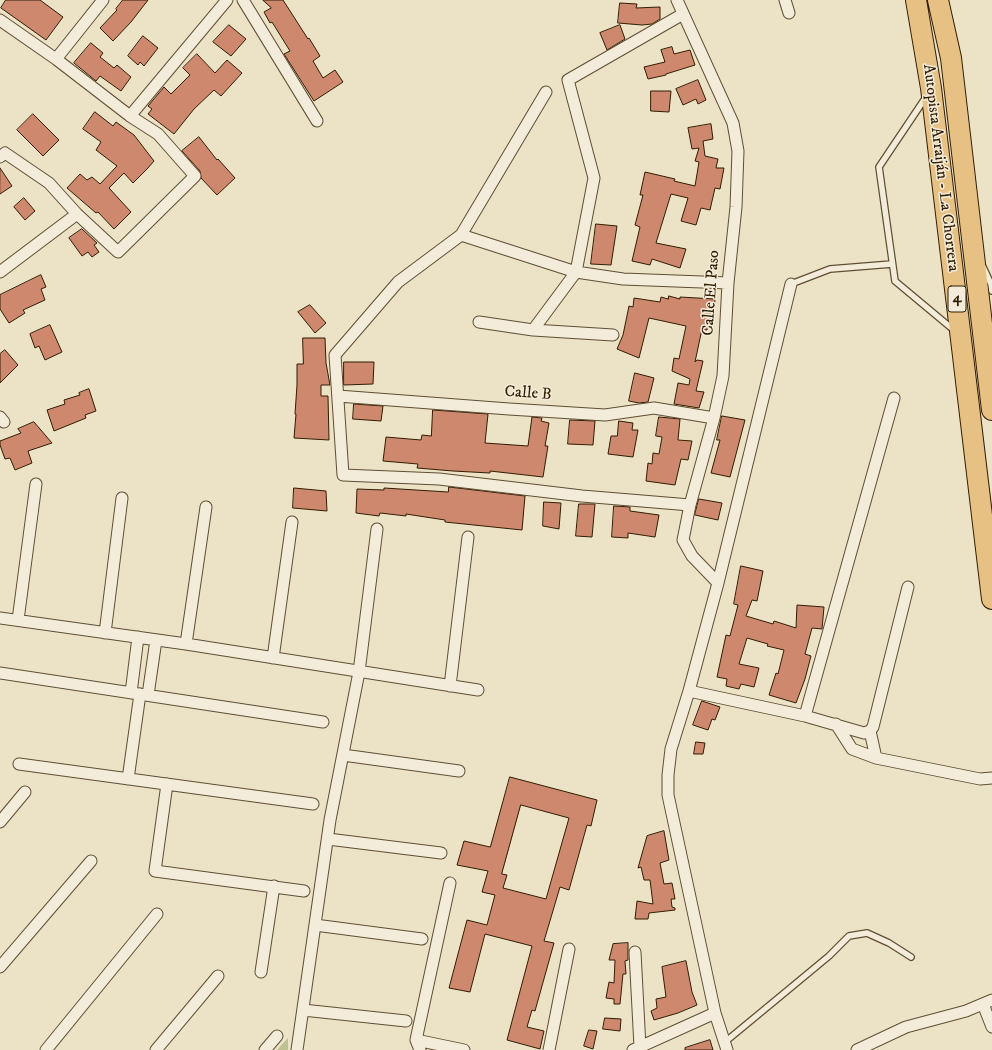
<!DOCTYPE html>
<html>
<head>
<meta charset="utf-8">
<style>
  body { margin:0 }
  canvas { display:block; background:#ece2c6 }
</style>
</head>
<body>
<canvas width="992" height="1050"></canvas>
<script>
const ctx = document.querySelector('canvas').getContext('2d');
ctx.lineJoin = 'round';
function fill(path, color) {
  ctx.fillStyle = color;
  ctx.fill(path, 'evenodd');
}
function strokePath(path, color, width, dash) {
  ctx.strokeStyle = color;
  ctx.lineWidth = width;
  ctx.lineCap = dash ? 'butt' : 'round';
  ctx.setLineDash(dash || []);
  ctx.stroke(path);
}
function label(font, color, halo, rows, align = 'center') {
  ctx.font = font + ' "IM FELL DW Pica",serif';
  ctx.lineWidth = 3;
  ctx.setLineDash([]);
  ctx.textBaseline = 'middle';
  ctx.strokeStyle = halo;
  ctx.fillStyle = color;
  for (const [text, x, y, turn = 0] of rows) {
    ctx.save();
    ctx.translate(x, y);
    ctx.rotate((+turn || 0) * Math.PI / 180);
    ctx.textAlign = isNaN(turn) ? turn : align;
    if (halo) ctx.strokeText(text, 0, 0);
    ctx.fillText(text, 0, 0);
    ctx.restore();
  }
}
const green = new Path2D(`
  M288,1038v12h-11z`);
const building = new Path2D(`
  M6,0h34l23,17 -17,23 -45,-32z
  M123,0h25l-17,22 -18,19 -13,-13 17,-18 -1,-1z
  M263,0h20l25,39 1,-1 11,18 -7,5 10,17 12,-8 8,12 -29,19 -30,-47 6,-3 -18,-29 -2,1 -6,-11 7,-4z
  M620,3l17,1 -1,4 24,-1v12l-8,5 -10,1 -24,-2z
  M229,25l17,14 -15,17 -18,-14z
  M620,25l5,14 -18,11 -7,-17z
  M143,36l15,12 -14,18 -4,-4 -2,3 -10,-9z
  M91,43l12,10 -3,4 14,11 3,-3 14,12 -10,14 -21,-15 -4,5 -22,-18z
  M672,47l2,7 16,-4 5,15 -29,9v1l-18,4 -4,-12 21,-5 -4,-12z
  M197,54l18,19 12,-13 15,13 -21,23 -7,-6 -20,19 -20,25 -26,-20 4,-5 -4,-3 16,-19 7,7 19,-19 -7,-7z
  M698,80l8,20 -8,4 -2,-5 -13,6 -7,-16z
  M651,91h20l-2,21 -18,-1z
  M95,112l18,14 3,-4 18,13 20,26 -7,8 -14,14 -9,-10 -15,15 22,24 -17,17 -16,-17 -2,1 -29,-25 13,-14 7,6 5,-3 8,7 17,-18 -21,-16 5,-8 -18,-13z
  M33,114l26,26 -16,16 -26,-26z
  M711,124l2,15 -10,2 2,15 13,3 -2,9h8l-4,21 -5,-1 -5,22 -9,-2 -5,17 -15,-4 7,-23 -17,-4 -15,49 30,6 -6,19 -28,-9 -2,6 -18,-4 8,-34 -5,-2 8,-30h-3l5,-23 30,7 -1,2 21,5 4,-24 -4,-1 4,-13 -7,1 -4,-21z
  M199,137l18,23 1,-1 17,19 -18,17 -16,-17 -1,-7 -18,-20z
  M0,168l12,18 -12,8z
  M24,198l11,13 -10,9 -11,-13z
  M596,224l21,2 -6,39 -20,-1z
  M82,229l15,14 -3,2 5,7 -7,5 -4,-5 -6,4 -13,-18z
  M41,275l5,12 -5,2 4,11 -22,10 2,3 -16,10 -9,-14v-14z
  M669,296l11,3v-2l35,2 -2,25h-6v6l-5,-1 -7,33 2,-2 6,1 -7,30 8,1 -5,16 -25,-4 4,-21 11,2 1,-6 -18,-8 2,-13 5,1 7,-33 -37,-8 -10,40 -22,-9 6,-14 6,-29 4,1 1,-9 26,4 1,-5 7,2z
  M310,305l16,18 -11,10 -17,-21z
  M50,325l12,27 -17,8 -6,-14 -4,2 -5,-14z
  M303,338h22l1,25 4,22h-9v11h7l1,44 -35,-2 2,-24h-1l2,-29v-21h6z
  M5,350l13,15 -18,18v-29z
  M344,362h30l-1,22 -29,1z
  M635,373l19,5 -6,24 -9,1 -10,-2z
  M89,389l7,22 -11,4 1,3 -32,13 -7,-21 18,-6 -1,-4 16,-5 -1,-2z
  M354,404l29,2 -2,15 -28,-2z
  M433,410l55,4 -3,29 43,3 4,-29 10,1 -1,3 8,2 -4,23h3l-5,31 -53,-6v2l-37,-2 -36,-3 1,-4 -35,-3 3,-24 35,3 1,-5 9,1z
  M722,416l23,4 -15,57 -19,-4 9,-33h-3z
  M659,417l21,2 -2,21 14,1 -4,19 -7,-1 -6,26 -29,-4 2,-18 4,1 1,-11 6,1 3,-17 -6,-1z
  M570,420l25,1 -2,24 -25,-1z
  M619,421l14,2 -1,7h6l-5,27 -25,-3 3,-18h6z
  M34,422l18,21 -24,8 4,12 -17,7 -5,-12 -5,1 -5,-14v-4l21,-8 -3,-4z
  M449,487l76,9 -3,34 -77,-8v-2l-39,-6v2l-26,-3 -1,3 -23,-3 1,-24 27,1v-2l64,4z
  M294,488l32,3 1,20 -34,-3z
  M699,499l23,4 -4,17 -23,-5z
  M544,502l17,1 -2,26 -16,-3z
  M579,504h16l-3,33 -16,-1z
  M614,506l16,1v4l29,4 -4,22 -27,-4v5l-16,-1z
  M741,566l22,5 -6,30 -5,-1 -6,16 27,8 1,-3 22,7 1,-23 27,2 -2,22 -10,-1 -7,26 6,2 -6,23 -9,24 -27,-8 7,-22 2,1 6,-24 -17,-4 1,-2 -21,-6 -8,26 20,4 -5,19 -13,-3 -2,5 -13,-3 1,-7 -10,-2 9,-42 4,1 8,-31 -4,-1z
  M702,701l18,6 -5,13 -3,-1 -4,11 -15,-5z
  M696,742l9,1 -2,11h-9z
  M510,777l87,23 -6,26 -4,-1 -18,65 -9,-3 -16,54 10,2 -19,68 -3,-1 -5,17 17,4 -4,18 -33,-9 25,-94 -47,-12 -15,58 -21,-4 18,-68 20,5 8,-30 -13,-3 6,-21 -31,-6 7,-24 26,6zM521,805l48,13 -23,81 -43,-11 4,-13 -5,-1z
  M664,831l5,29 -9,3 4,21 8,-1 3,16h-4l1,8 3,1v2l-26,3 -1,6h-13l2,-18 16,3 -3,-24h-6l-3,-13 -3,1 9,-32z
  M628,943v17l-3,1 1,13h-3l-3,30h-6v-5l-8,-1 3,-16 5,1 1,-23h-6l4,-16z
  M686,961l6,31 5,13 -19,8 -24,7 -3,-9 6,-3 -1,-9 10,-2 -4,-30z
  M605,1018l16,1 -1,12 -17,-2z
  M589,1030l8,1 -4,18 -9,-3z
  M710,1040l3,10h-28v-2z`);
const service = new Path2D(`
  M926,97l-47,70 16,114 60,50
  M983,267l8,17 1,7
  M791,284l39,-15 62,-5
  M725,1042l69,-57 35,-29 20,-20 18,-3 22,10 22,14`);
const minor = new Path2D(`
  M243,0l74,121
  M677,0l56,123 5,28 -2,56 -8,76 -5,93 -9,42 -24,87 -7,35 9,16 26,27
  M785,0l4,13
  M0,20l56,39 74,57 28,18 37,42 -77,76 -41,-38 -28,-31 -44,-30 -5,4
  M56,59l47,-59
  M546,92l-85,143 -63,47 -63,73 8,120 96,4 143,17 108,9
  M130,116l97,-116
  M461,235l115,37 47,7 105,4
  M0,272l77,-58
  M479,322l54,8 80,5
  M533,330l43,-58 18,-94 -26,-98 115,-66
  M338,396l171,13 96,6 49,-7 60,10
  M0,417l4,5
  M0,618l186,26 292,46
  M18,620l18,-136
  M105,633l17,-135
  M186,644l20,-137
  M273,658l19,-136
  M0,673l323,49
  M450,686l18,-149
  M689,691l116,25 59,17 6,-2 3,-4 35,-140
  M131,693l7,-56
  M148,695l8,-55
  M805,716l89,-318
  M836,724l16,25 24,9 104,21 12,-1
  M870,731l6,27
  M343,755l116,16
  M19,764l294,40
  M128,779l12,-85
  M167,784l-12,87 149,20
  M0,822l25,-30
  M328,839l113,14
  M315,925l107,14
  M635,952l5,95
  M0,967l91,-106
  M261,972l13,-86
  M983,1004l9,23
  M303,1010l103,11
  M416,1040l48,10
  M46,1050l111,-136
  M156,1050l62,-74
  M265,1050l12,-14
  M297,1050l33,-230 29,-148 18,-143
  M420,1050l-4,-10 34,-157
  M549,1050l20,-101
  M633,1050l82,-37
  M727,1050l-12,-37 -47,-218v-20l3,-26 18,-58 29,-108 73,-299
  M857,1050l49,-23 60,-16 26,-11`);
const motorway = new Path2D(`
  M916,0l15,88 61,511
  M938,0l13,58 41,352`);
const shields = [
  [957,299,18]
];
const shieldNames = [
  ["4",957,299]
];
const streetNames = [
  ["Autopista Arraiján - La Chorrera",940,168,83],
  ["Calle El Paso",712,293,-86],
  ["Calle B",528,394,4]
];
fill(green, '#bfc190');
fill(building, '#cd886e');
strokePath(building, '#311d02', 1);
strokePath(service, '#604e33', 8);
strokePath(minor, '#604e33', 13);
strokePath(motorway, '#311d02', 22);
strokePath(service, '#f3ecda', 5.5);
strokePath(minor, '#f3ecda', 11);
strokePath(motorway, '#e6c183', 20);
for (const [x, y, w] of shields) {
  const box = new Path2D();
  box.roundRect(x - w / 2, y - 13, w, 26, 3);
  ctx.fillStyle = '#f3ecda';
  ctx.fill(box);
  strokePath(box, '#311d02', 1);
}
label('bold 15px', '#311d02', null, shieldNames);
label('16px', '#311d02', '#f3ecda', streetNames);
</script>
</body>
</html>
